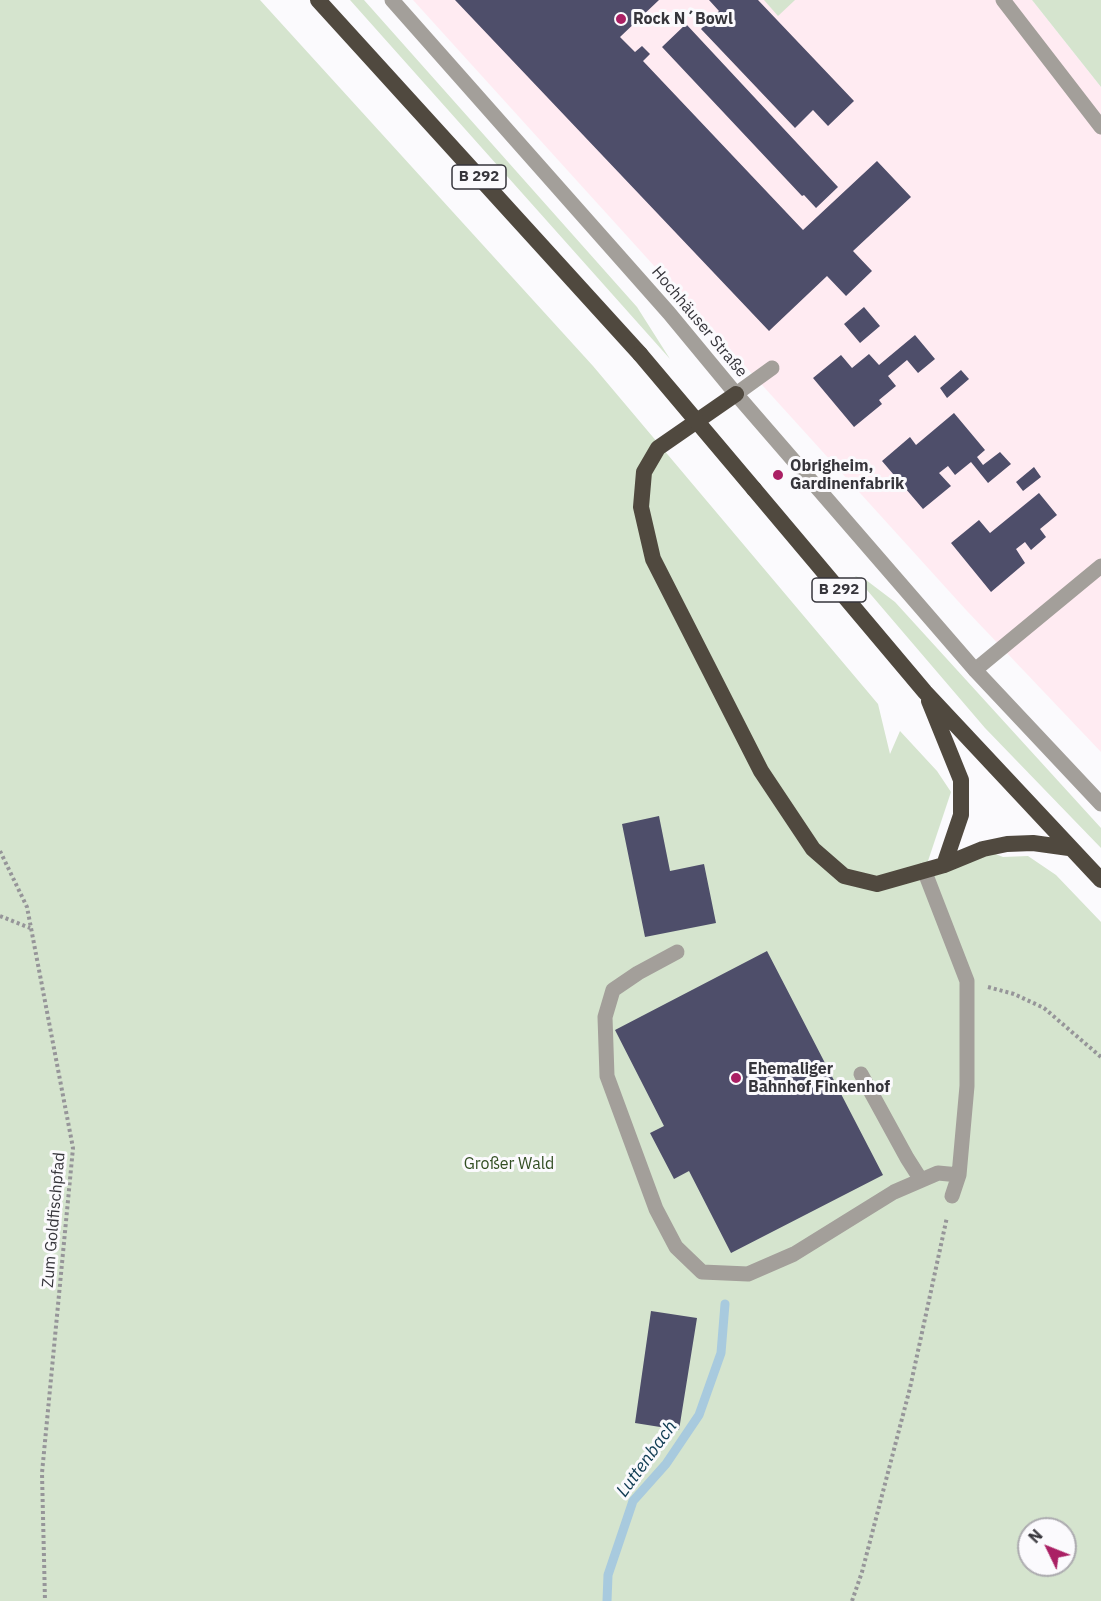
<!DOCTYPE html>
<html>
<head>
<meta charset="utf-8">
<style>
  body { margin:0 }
  #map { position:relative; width:1101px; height:1601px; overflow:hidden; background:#fbfafd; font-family:"IBM Plex Sans",sans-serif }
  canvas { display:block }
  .north { position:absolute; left:1017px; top:1517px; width:60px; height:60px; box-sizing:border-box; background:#fbfafd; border:2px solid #acabaf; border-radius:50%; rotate:313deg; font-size:16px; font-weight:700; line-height:24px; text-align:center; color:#36353b }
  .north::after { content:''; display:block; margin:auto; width:21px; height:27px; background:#aa2064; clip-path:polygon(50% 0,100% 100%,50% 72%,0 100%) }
</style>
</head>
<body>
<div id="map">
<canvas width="1101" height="1601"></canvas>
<div class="north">N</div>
</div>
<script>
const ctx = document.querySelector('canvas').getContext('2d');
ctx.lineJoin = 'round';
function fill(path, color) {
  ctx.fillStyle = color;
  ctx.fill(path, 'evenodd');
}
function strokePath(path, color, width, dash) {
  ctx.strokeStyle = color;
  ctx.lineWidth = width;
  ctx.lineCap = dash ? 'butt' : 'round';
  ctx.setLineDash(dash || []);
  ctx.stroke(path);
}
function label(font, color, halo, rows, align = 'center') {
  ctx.font = font + ' "IBM Plex Sans",sans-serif';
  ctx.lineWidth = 6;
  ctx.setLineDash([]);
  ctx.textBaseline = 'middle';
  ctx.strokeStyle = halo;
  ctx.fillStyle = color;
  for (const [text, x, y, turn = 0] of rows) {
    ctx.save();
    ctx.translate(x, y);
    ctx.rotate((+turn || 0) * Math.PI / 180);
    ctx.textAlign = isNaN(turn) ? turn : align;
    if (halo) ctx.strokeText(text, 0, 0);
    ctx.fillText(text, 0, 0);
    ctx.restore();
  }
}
const commercial = new Path2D(`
  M413,0h619l69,87v665l-134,-141z`);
const green = new Path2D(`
  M0,0h260l333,366 285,338 12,50 10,-23 37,40 14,21 -26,78 58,-21 20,8 25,-1 28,19 45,47v679h-1101zM1029,1529h36v36h-36z
  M350,0h14l273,307 33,52z
  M764,0h31l-17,16z
  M1032,0h69v87z
  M855,576l11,4 29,22 206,226v20l-116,-120z`);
const stream = new Path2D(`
  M607,1601l1,-26 25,-74 33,-37 33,-49 22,-62 4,-49`);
const building = new Path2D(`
  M455,0h204l-39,37 15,15 7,-6 8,8 -7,7 160,169 74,-69 34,36 -58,54 19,20 -26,25 -19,-20 -58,55z
  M709,0h49l96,101 -26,25 -15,-16 -18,18 -94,-99 18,-18z
  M686,24l152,163 -22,21 -12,-13 -2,1 -140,-149z
  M864,307l16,19 -20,17 -16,-19z
  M915,335l20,24 -17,14 -11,-13 -19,16 8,10 -17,14 3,4 -28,23 -41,-49 28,-23 11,13 17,-14 10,11z
  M961,370l8,9 -22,19 -7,-10z
  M954,413l31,37 -8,7 6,8 17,-13 11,12 -23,19 -17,-21 -16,13 -7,-9 -9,7 12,13 -28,23 -41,-48 28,-24 6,8z
  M1034,467l7,10 -18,14 -7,-9z
  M1039,493l18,22 -17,14 6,8 -15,13 -6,-8 -9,7 9,14 -34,29 -40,-49 28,-23 11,13z
  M659,816l11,55 34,-7 12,59 -71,14 -23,-113z
  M767,951l116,224 -152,78 -42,-82 -15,8 -24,-46 14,-7 -49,-96z
  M651,1311l46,7 -18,112 -44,-7z`);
const path = new Path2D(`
  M0,851l27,56 46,241 -31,325 3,128
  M0,916l30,12
  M988,987l26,7 30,14 57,49
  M852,1601l10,-29 48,-184 37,-171`);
const service = new Path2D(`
  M736,394l36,-26
  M924,870l43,111v105l-8,89 -7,21
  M677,952l-39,21 -25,17 -8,27 2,59 49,133 20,38 26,25 46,2 46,-20 100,-62 44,-19 21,2
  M861,1074l46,84 14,22`);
const minor = new Path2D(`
  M1003,0l98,127
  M975,670l126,-104`);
const tertiary = new Path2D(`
  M392,0l277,313 67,81 239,276 126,134`);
const trunk = new Path2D(`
  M318,0l322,354
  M736,394l-78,54 -14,24 -3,35 12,52 108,212 52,78 31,27 33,8 67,-19 39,-16 24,-5 26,-1 36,5
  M754,489l171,203 176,188
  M929,701l32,79v35l-17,50`);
const trunkBridge = new Path2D(`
  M640,354l114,135`);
const markers = [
  [621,19,6,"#aa2064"],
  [778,475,6,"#aa2064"],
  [736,1078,6,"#aa2064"]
];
const shields = [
  [479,177,54],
  [839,590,54]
];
const shieldNames = [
  ["B 292",479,177],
  ["B 292",839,590]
];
const poiNames = [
  ["Rock N´Bowl",633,19],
  ["Obrigheim,",790,466],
  ["Gardinenfabrik",790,484],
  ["Ehemaliger",748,1069],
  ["Bahnhof Finkenhof",748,1087]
];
const streetNames = [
  ["Hochhäuser Straße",699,322,50],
  ["Zum Goldfischpfad",54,1220,-85]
];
const parkNames = [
  ["Großer Wald",509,1164]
];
const waterNames = [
  ["Luttenbach",647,1459,-54]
];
fill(commercial, '#ffebf2');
fill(green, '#d5e4ce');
strokePath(stream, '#a8cade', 9);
fill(building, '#4e4e6a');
strokePath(path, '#969599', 4, [3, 3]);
strokePath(service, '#a39f9a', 15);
strokePath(minor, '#a39f9a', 15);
strokePath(tertiary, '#a39f9a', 15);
strokePath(trunk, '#50493f', 16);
strokePath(trunkBridge, '#50493f', 16);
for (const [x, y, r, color] of markers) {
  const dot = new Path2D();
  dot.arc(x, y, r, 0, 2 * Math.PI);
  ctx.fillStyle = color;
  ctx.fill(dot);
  strokePath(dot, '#fbfafd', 2);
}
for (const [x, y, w] of shields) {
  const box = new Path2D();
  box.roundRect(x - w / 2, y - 12, w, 24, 4.5);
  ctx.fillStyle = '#fbfafd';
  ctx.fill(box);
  strokePath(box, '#36353b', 1.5);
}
label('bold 15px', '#36353b', null, shieldNames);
label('bold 16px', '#36353b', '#fbfafd', poiNames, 'left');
label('16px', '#36353b', '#fbfafd', streetNames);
label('16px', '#324e22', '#fbfafd', parkNames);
label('italic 18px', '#103c53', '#fbfafd', waterNames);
</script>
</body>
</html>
